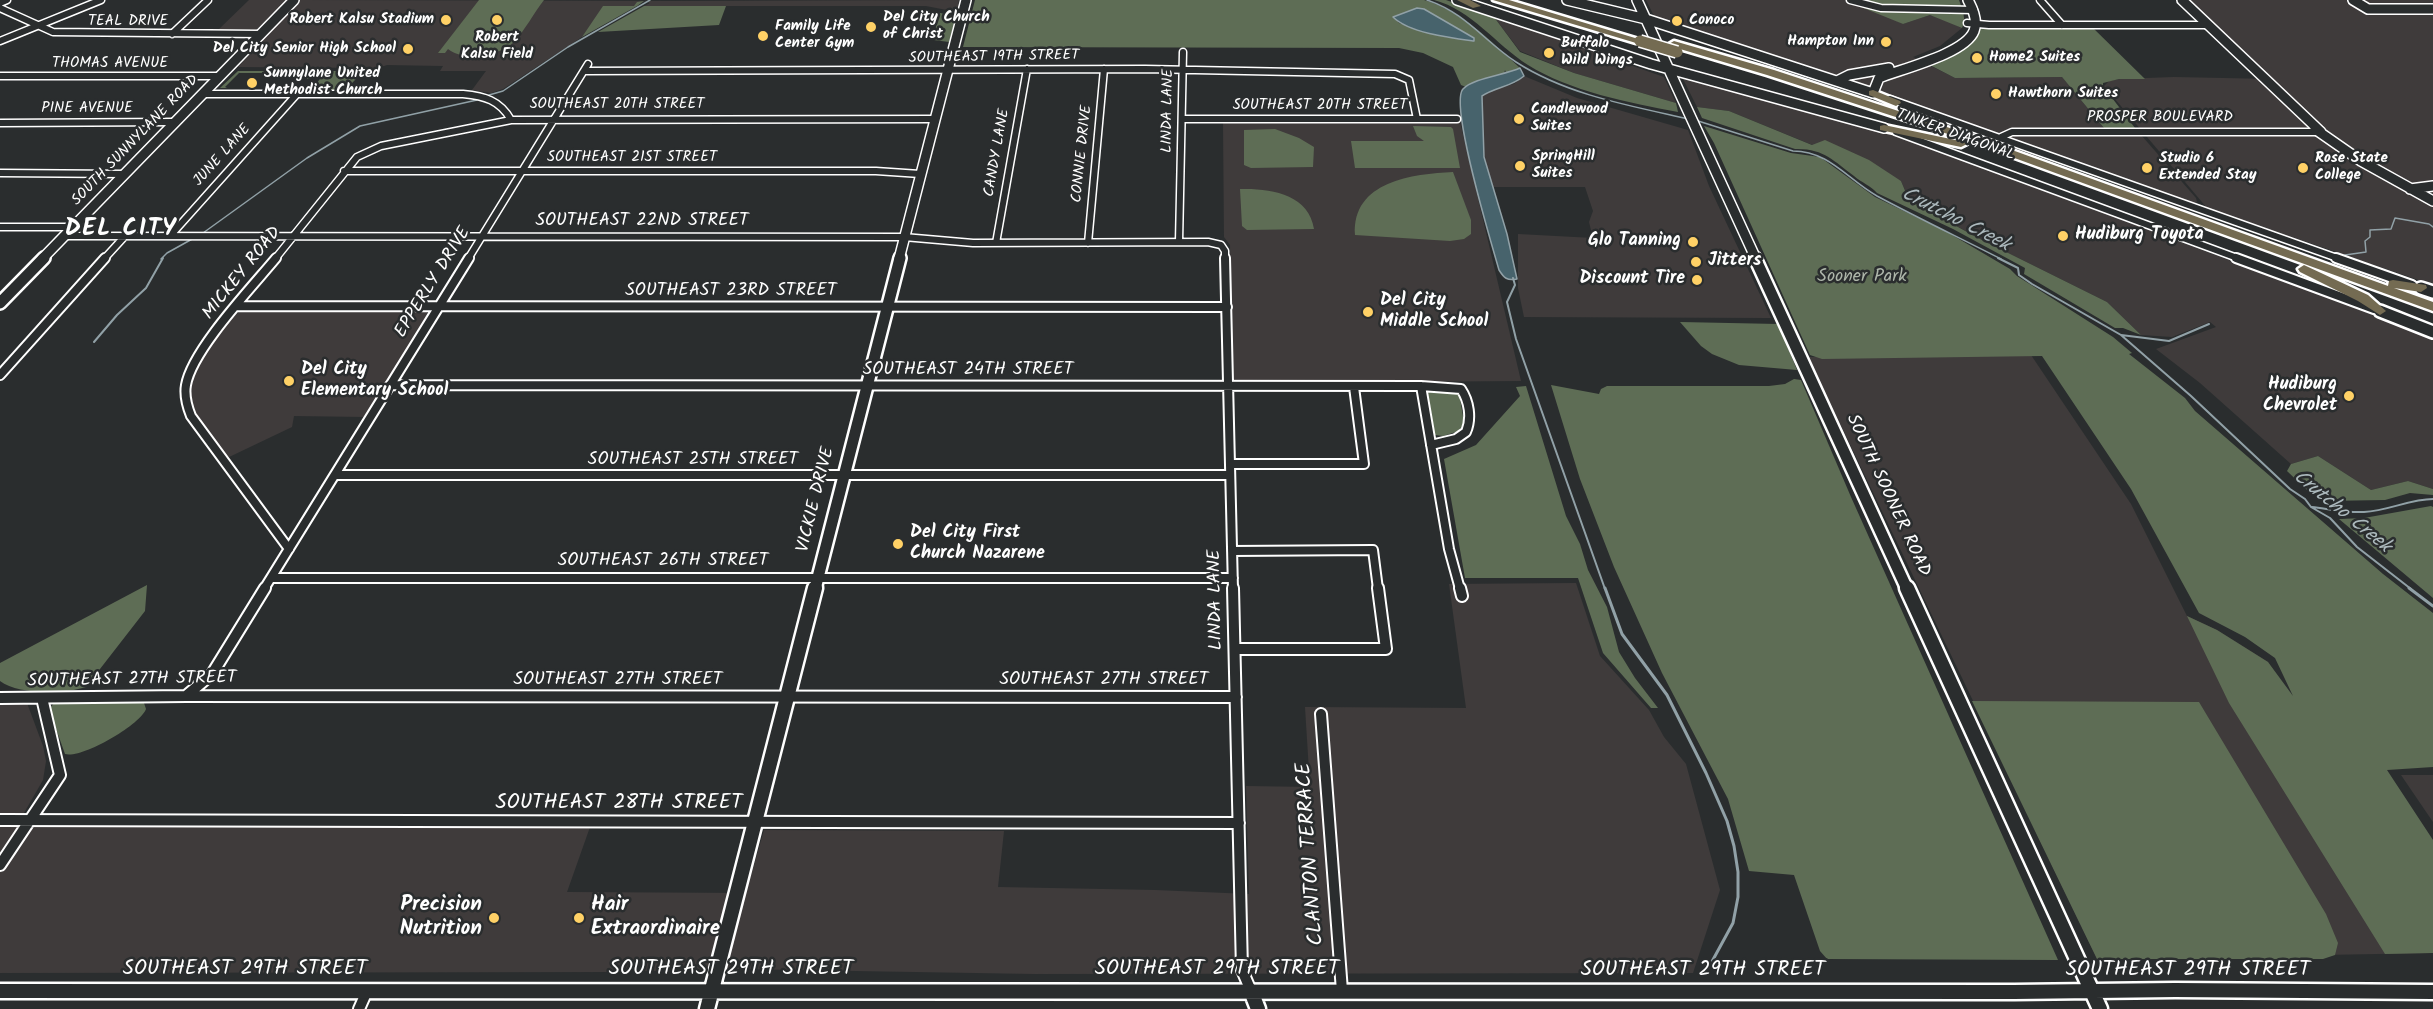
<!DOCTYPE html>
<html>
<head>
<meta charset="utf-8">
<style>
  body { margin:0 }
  canvas { display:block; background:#2a2d2e }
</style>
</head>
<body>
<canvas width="2433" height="1009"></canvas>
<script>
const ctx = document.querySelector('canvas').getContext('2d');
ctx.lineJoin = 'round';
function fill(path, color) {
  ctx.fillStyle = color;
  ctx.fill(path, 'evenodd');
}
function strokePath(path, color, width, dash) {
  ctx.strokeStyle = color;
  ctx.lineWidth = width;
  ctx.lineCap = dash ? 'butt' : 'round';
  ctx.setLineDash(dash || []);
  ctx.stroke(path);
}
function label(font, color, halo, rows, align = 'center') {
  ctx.font = font + ' Kalam,sans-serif';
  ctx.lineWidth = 5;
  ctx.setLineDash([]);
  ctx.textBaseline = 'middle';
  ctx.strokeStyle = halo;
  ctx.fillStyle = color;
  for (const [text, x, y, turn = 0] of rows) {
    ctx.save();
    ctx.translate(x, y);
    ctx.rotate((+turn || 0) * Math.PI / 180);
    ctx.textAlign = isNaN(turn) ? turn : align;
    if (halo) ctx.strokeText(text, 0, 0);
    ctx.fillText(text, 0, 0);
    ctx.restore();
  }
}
const built = new Path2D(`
  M249,0h37l-30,30h-38z
  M300,0l372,1 287,-1 -2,12 -31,-6h-282l6,-3 -6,-2 -62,36 -79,52 -12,4 -19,-3 14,-19h-46l3,-5 -56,-1 -9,3 -140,-1z
  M1646,0h208l49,24 27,-9 6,1 26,12 -22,18 -27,11 42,21 107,-1 42,51h31l61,70 1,4 -2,2 -293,-105 -246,-79z
  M2188,0h245v285l-226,-77 -103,-122 5,-5 11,-2 54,-2 96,2z
  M1494,17l170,60 12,26 -102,-30 -54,-22z
  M1524,76l53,22 111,32 21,56 62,132 -247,-1 -6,-29v-54l75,4 -4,-16 4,-11 -8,-24h-92l-9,-30 -2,-61 12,-7 20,-5z
  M1682,77h5l174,46 572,213v153l-25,-8 -37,9 -53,-34 -27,8 -91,-81 -44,-34 60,-22 -6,-5 -38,15 -31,-2 -34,-33 -129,-64 -69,-39 -8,-18 -172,-70 -32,-4z
  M1223,121l237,1 61,259 -282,2 -7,-5 -2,-133 -6,-8z
  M385,309l41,2 3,4 -63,102 -72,-1 -2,11 -65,31 -35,-48 -3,-26 4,-10 11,-21 34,-42z
  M2031,355l100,149 56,112 30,14 51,32 165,278v13l-336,6 -289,-602z
  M1576,583l24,73 49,54 15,27 22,27 34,126 -27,83 -658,1 -300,-5 -127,3 -608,1v-270h27l16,43 3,15 -3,19 -26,45 573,2 -23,65 179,1 18,-63 240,1 -6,56 157,3 94,4 -3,-108 64,1 -5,-80 161,1 -17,-124z
  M2401,775h32v47z`);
const green = new Path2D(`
  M479,0h65c-10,13 -19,30 -30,42 -14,14 -50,20 -66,7l-3,4h-7z
  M975,0h449c38,11 68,42 96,68l-13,7 -2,-5 -1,4 -38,13 -5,-2 -8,-18 -30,-14 -24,-5 -436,-1zM1424,9l50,29v3l-29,-4 -46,-14 -4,-5z
  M1434,0h12l48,17 26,35 54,21 102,30 2,9c-48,-9 -109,-21 -150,-47 -33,-21 -56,-55 -94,-65z
  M1854,0h105c3,8 8,20 3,28l-32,-13 -27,9 -52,-21z
  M644,1l-7,5 -55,31 21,-31h31l3,-4z
  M644,6h82l-7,19 -121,7z
  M935,12l21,4 -7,26 -23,-3 7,-1 3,-11v-11l-7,-3z
  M2091,26l54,53h-26l-16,4v3l32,42h-31l-42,-51 -107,1 -31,-16 34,-14 19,-21z
  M238,71h120l3,2c-19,23 -22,19 -51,18l10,-12h-15l4,-6h-70l-14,14 2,1h-7z
  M1697,107l32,4 83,34 13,-5 44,20 32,21 8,19 69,38 129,64 34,33 -18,-7h-8l-91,-54 1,-6 -72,-39 -76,-36c-7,-8 -15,-10 -23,-17 -20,-15 -31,-28 -59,-27l-93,-31z
  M1413,126l38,1 2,2 7,39h-105l-4,-27h73l-7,-5z
  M1704,126l87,27 29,4 55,40 72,35 63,37 7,7 96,61 19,16 -3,1 56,44 10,13 188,163 50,39v154l-46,3 46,70v113l-48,1 -156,-251 -42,-87 30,14 51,32 25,34 -18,-38 -30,-21 -46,-24 -68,-124 -89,-133 -220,3 -12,-4 -96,-212z
  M1275,129l24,9 15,9 -1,20 -62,1 -7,-3v-35z
  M1453,172l18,48v14l-7,5 -14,2 -95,-6c-3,-54 58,-61 98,-63z
  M1240,189c30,-1 69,5 74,40l-67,1 -5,-4z
  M1680,322l98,2 19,46 -58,-5 -27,-11 -11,-8z
  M1794,379l7,1 50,117 207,463 -231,-1 -7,-8 -26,-76 -45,-4 -21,-72 -66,-126 -48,-106 -34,-88 -29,-94 48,9 2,-5 6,-3h162l16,-2z
  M1526,386l40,130 14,28 8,26 19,37 12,45 16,26 23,30h-7l-48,-55 -25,-75h-113l-21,-119 32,-14 44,-49 -4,-9z
  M1430,389l29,4 5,29 -5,9 -16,5 -8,-1 -7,-41z
  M2318,456l53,34 37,-9 25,8v6l-23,-2 -25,7 -61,1 -13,-7 -24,-23 4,-7z
  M2431,506l2,1v91l-94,-79 25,-1z
  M147,585l-2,26 -59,76c-21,7 -68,8 -86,-6v-18z
  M138,700l6,3 2,6c-6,16 -64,50 -81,45l-16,-45 7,-8z
  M1972,701l227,1 127,212 12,29 -3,12 -12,4h-226z`);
const water = new Path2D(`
  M1417,8l7,1 50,29v3c-23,-3 -65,-8 -81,-24z
  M1520,68l4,8c-13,11 -28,11 -42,20l2,61 23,77 10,45c-10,2 -13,-1 -18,-9 -7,-25 -50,-166 -36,-181 10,-11 42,-14 57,-21z`);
const streamFar2 = new Path2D(`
  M1427,0c39,13 57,41 89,62 51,33 115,44 173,57
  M489,95l14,-4 65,-44 82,-47
  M1695,120l98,31c36,0 54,28 84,45 41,22 83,42 124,63
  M203,233l104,-75 53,-32 117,-26
  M2345,255l21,-3 -1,-11 5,-4v-7l21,-1 4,-11 34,6 4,3
  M161,259l6,-6 27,-15`);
const streamFar1 = new Path2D(`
  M1998,258l20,10 1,7 13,9 89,51 70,61 99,93 15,10 6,8 19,11 27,29 54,42
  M1513,278l2,7 -8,17 9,37 89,250
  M2121,335l48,6 40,-17
  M94,342l23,-27 29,-27 17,-30
  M2312,507c17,2 35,6 52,5 24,-1 46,-13 69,-13`);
const stream = new Path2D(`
  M1605,588l17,46 45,61 39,78 21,48 7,25 4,26v25l-5,26 -24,44
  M2409,588l24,18`);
const streetFar2 = new Path2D(`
  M1850,0l31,8 93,2
  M2040,0l22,25
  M0,3l7,-3
  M0,8l53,24 208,2
  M1967,23l22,2h219
  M172,34l36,-34
  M0,41l101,-41
  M584,71l561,-2 250,5 14,6 8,39
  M0,76h220
  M202,94h261c21,2 37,6 48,26l423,-1
  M1890,99l450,160
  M1182,119h275
  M0,123l175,-1
  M1896,132l344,127
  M2001,137l11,-5h308
  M344,171h532l44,3
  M0,173l124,1
  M0,227h72
  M63,236l841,1 69,6 235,-1 13,3 4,6v8
  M170,236l127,-142
  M1179,242l4,-190
  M996,243l31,-174
  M1088,243l16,-174
  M104,259l21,-23
  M275,259l82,-102 24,-11 130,-26
  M468,259l120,-195`);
const streetFar1 = new Path2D(`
  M276,258c-24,29 -84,92 -90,127 -2,11 1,21 5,31l98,133
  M1225,258l8,331
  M2236,258l138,51
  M2336,258l76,27
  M236,306l991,1
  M0,375l105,-117
  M390,385l1031,1 40,3c8,12 11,29 5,43l-10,7 -25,6
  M1421,386l28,163 11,40
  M1230,464h134l-10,-77
  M335,475h895
  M1232,551l141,-1 5,39
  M272,578h961
  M264,589l205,-331`);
const street = new Path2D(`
  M1233,588l9,382 9,21
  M1460,588l2,8
  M1235,649h151l-8,-61
  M187,695l25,-21 53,-86
  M0,698l186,-2 1050,1
  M1321,714l21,277
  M0,820l1239,3
  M0,865l60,-90 -18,-77
  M359,1009l8,-18`);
const secondaryFar2 = new Path2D(`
  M1457,0l194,64 233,64
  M1567,0l79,19 227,74 6,-15c22,-9 86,-24 95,-47 4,-10 -1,-22 -6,-31
  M1637,0l119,259
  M2182,0l139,132
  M2353,0l15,9h65
  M1837,81l12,-6 40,-7
  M2315,129l46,32 72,40
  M2410,189l23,-3
  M42,259l252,-259
  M899,259l67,-259`);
const secondaryFar1 = new Path2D(`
  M1755,258l152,331
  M2421,288l12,4
  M0,303l44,-45
  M2380,311l53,21
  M815,589l85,-331`);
const secondary = new Path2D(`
  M1907,588l193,421
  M0,991l2014,1 161,-2 258,2
  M1251,991l7,18
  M707,1009l108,-421`);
const highway = new Path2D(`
  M1457,0h13l11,6 -8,2z
  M1493,0h16l136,41 -9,2z
  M1674,41l100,29 191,63 423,153 1,-5 4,-1 33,5 1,3 -6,4 -27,-4 39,14v9l-476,-174 -190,-62 -97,-29 -1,-2z
  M1873,90l27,11 1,2 -5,3 -27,-11v-4z
  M1884,125l81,17 2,2 -6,3 -81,-17v-4z
  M2304,265l64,30 18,16 -6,4 -22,-14 -58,-29 -2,-3z`);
const highwayBridge = new Path2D(`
  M1640,41l37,11`);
const markers = [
  [446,20,6,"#ffd166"],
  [497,20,6,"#ffd166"],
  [1677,21,6,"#ffd166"],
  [871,27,6,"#ffd166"],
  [763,36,6,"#ffd166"],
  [1886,42,6,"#ffd166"],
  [408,49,6,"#ffd166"],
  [1549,53,6,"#ffd166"],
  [1977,58,6,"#ffd166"],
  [252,83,6,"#ffd166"],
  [1996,94,6,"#ffd166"],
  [1519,119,6,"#ffd166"],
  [1520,166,6,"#ffd166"],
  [2147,168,6,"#ffd166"],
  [2303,168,6,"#ffd166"],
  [2063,236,6,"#ffd166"],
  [1693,242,6,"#ffd166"],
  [1696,262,6,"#ffd166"],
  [1697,280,6,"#ffd166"],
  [1368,312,6,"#ffd166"],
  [289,381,6,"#ffd166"],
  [2349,396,6,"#ffd166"],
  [898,544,6,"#ffd166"],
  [494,918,6,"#ffd166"],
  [579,918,6,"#ffd166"]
];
const farPoinames = [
  ["Del City Church",883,18],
  ["of Christ",883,35],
  ["Robert Kalsu Stadium",434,20,"right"],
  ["Conoco",1689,21],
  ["Family Life",775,27],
  ["Center Gym",775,44],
  ["Robert",497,38,"center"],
  ["Kalsu Field",497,55,"center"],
  ["Hampton Inn",1874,42,"right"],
  ["Buffalo",1561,44],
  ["Wild Wings",1561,61],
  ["Del City Senior High School",396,49,"right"],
  ["Home2 Suites",1989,58],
  ["Sunnylane United",264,74],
  ["Methodist Church",264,91],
  ["Hawthorn Suites",2008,94],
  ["Candlewood",1531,110],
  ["Suites",1531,127],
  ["SpringHill",1532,157],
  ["Suites",1532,174],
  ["Studio 6",2159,159],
  ["Extended Stay",2159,176],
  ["Rose State",2315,159],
  ["College",2315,176]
];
const farStreetnames = [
  ["TEAL DRIVE",128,22],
  ["SOUTHEAST 19TH STREET",994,58,-1],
  ["THOMAS AVENUE",110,64],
  ["SOUTHEAST 20TH STREET",617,105],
  ["SOUTHEAST 20TH STREET",1320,106],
  ["PINE AVENUE",87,109],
  ["LINDA LANE",1169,111,-89],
  ["PROSPER BOULEVARD",2160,118],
  ["TINKER DIAGONAL",1955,136,20],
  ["SOUTH SUNNYLANE ROAD",136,141,-46],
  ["CANDY LANE",998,153,-80],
  ["CONNIE DRIVE",1083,154,-84],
  ["JUNE LANE",223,156,-48],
  ["SOUTHEAST 21ST STREET",632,158]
];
const streetNames = [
  ["SOUTHEAST 22ND STREET",642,222],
  ["MICKEY ROAD",243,274,-51],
  ["EPPERLY DRIVE",434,283,-58],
  ["SOUTHEAST 23RD STREET",731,292],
  ["SOUTHEAST 24TH STREET",968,371],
  ["SOUTHEAST 25TH STREET",693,461],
  ["SOUTH SOONER ROAD",1887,496,65],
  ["VICKIE DRIVE",817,500,-76],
  ["SOUTHEAST 26TH STREET",663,562],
  ["LINDA LANE",1217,600,-91],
  ["SOUTHEAST 27TH STREET",132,681,-1],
  ["SOUTHEAST 27TH STREET",618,681],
  ["SOUTHEAST 27TH STREET",1104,681]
];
const poiNames = [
  ["Hudiburg Toyota",2075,236],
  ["Glo Tanning",1681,242,"right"],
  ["Jitters",1708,262],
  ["Discount Tire",1685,280,"right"],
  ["Del City",1380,302],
  ["Middle School",1380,323],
  ["Del City",301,371],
  ["Elementary School",301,392],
  ["Hudiburg",2337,386,"right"],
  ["Chevrolet",2337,407,"right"],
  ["Del City First",910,534],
  ["Church Nazarene",910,555]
];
const parkNames = [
  ["Sooner Park",1862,278]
];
const waterNames = [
  ["Crutcho Creek",1955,221,27],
  ["Crutcho Creek",2341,513,39]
];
const nearStreetnames = [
  ["SOUTHEAST 28TH STREET",619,804],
  ["CLANTON TERRACE",1312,854,-94],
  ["SOUTHEAST 29TH STREET",245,970],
  ["SOUTHEAST 29TH STREET",731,970],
  ["SOUTHEAST 29TH STREET",1217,970],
  ["SOUTHEAST 29TH STREET",1703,971],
  ["SOUTHEAST 29TH STREET",2188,971]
];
const nearPoinames = [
  ["Precision",482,906],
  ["Nutrition",482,930],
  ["Hair",591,906,"left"],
  ["Extraordinaire",591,930,"left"]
];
const districtNames = [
  ["DEL CITY",121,231]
];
fill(built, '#3f3b3b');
fill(green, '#5e6d55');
fill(water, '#47636c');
strokePath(water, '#91a1a7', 1.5);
strokePath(streamFar2, '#91a1a7', 1.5);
strokePath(streamFar1, '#91a1a7', 2);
strokePath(stream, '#91a1a7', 3);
strokePath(streetFar2, '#fff', 9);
strokePath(streetFar1, '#fff', 12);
strokePath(street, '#fff', 14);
strokePath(secondaryFar2, '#fff', 12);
strokePath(secondaryFar1, '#fff', 16);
strokePath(secondary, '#fff', 19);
strokePath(highway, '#fff', 5);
strokePath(streetFar2, '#2a2d2e', 6);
strokePath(streetFar1, '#2a2d2e', 8);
strokePath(street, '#2a2d2e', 10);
strokePath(secondaryFar2, '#2a2d2e', 9);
strokePath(secondaryFar1, '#2a2d2e', 11);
strokePath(secondary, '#2a2d2e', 14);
fill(highway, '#746b52');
strokePath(highwayBridge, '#fff', 14, []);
strokePath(highwayBridge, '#746b52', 11);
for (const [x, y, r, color] of markers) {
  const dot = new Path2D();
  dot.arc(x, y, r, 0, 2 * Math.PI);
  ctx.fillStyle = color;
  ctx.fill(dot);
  strokePath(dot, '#2a2d2e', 2);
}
label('bold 15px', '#fff', '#2a2d2e', farPoinames, 'left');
label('15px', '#fff', '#2a2d2e', farStreetnames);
label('18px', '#fff', '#2a2d2e', streetNames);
label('bold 18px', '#fff', '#2a2d2e', poiNames, 'left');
label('18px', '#aeb6aa', '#2a2d2e', parkNames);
label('italic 20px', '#acb9bd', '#2a2d2e', waterNames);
label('21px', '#fff', '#2a2d2e', nearStreetnames);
label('bold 21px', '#fff', '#2a2d2e', nearPoinames, 'right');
ctx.letterSpacing = '1.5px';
label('bold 24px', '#fff', '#2a2d2e', districtNames);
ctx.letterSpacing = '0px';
</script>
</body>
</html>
